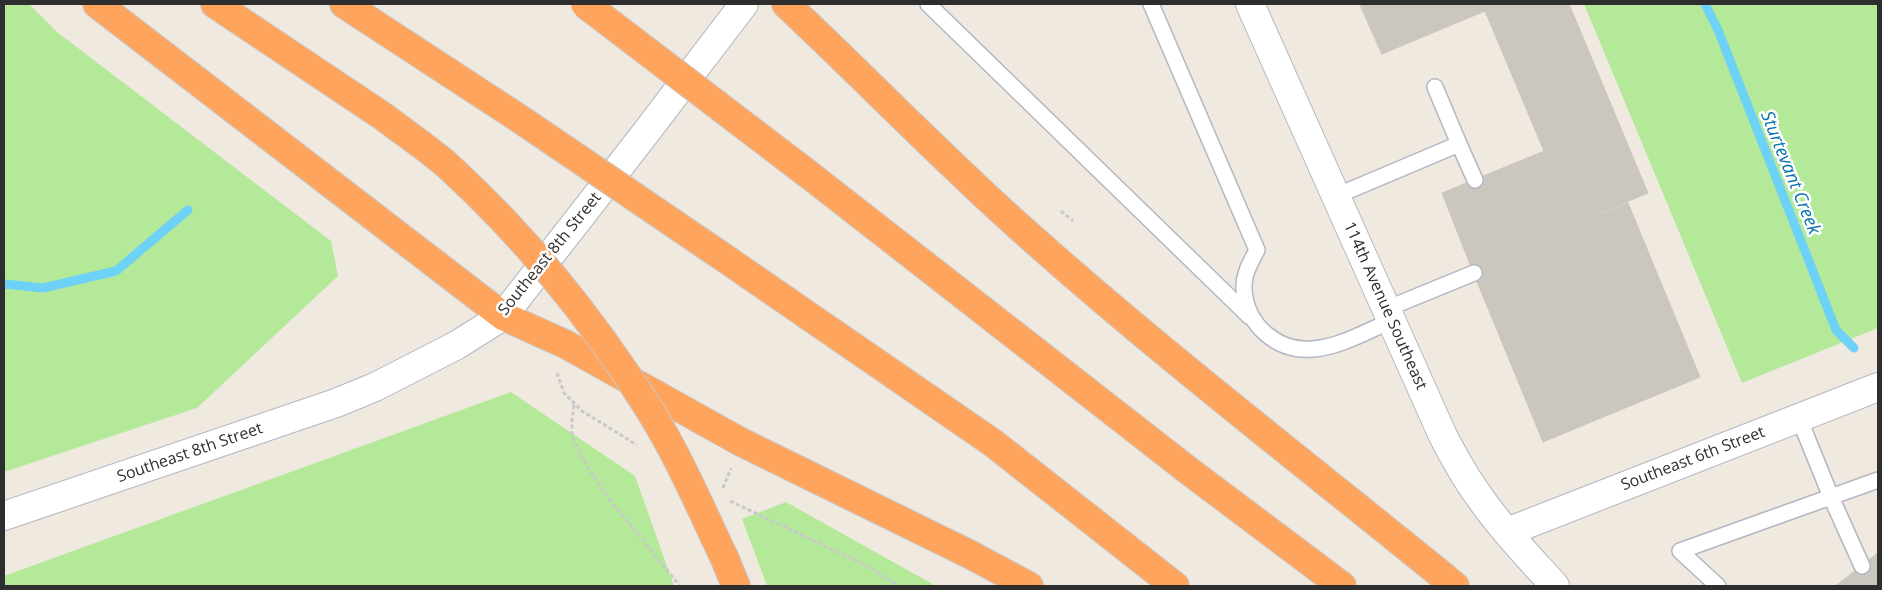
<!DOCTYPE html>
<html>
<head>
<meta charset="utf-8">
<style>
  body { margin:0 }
  #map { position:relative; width:1882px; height:590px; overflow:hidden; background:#f0e9e0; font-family:"Open Sans",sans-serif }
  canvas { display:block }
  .frame { position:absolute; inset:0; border:5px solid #2e2e2e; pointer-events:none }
</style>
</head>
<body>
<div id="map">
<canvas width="1882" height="590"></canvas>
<div class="frame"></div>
</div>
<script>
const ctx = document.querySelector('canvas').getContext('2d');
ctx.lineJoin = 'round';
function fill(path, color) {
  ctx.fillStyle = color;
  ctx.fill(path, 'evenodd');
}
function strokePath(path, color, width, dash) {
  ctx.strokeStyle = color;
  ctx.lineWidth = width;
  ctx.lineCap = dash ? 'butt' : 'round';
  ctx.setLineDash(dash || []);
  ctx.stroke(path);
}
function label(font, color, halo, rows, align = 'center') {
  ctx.font = font + ' "Open Sans",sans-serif';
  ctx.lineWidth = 5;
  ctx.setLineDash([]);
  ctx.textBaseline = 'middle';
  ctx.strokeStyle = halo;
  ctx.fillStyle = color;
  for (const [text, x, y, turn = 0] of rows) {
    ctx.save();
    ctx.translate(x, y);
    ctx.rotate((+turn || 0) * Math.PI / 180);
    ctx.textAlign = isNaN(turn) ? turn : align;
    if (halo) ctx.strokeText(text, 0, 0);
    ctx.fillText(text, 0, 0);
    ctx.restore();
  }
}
const green = new Path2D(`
  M4,4h25l28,28 274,209 7,35 -141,132 -193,64z
  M1584,4h294v324l-136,55z
  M511,392l124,84 39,110h-670v-10z
  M786,502l150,84h-169l-25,-67z`);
const stream = new Path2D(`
  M1705,4l13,26 118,300 18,18
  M4,284l39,4 73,-17 72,-61`);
const building = new Path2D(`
  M1360,4h209l79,189 -177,74 -29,-74 102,-42 -59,-140 -103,43z
  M1628,203l72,174 -157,65 -72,-175z
  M1878,553v33h-42z`);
const path = new Path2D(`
  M1061,211l12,10
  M557,373l7,20 18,18 55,34
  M574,405l-2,16v15l10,22 25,38 73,90
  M723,488l8,-20
  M730,501l135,64 34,21`);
const lane = new Path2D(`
  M928,4l322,313
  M1151,4l106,246c-6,12 -14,24 -13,39 2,36 33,63 69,60 27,-2 54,-18 78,-28
  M1459,144l16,36
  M1336,196l123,-52 -24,-57
  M1386,309l88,-36
  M1799,418l32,79 31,69
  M1718,586l-38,-35 198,-71`);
const secondary = new Path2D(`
  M1250,4l193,432c10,19 20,38 33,56 23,34 52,64 79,94
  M4,516l332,-113 39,-16 43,-22 39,-20 46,-29 141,-181 100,-131
  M1507,532l371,-145`);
const highway = new Path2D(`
  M97,4l406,312 62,28 176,98 228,112 60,32
  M215,4l169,113
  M344,4l176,115
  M786,4c77,72 150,148 229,219 141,127 293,243 440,363
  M808,174l381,297 153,115
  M723,257l270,186 182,143
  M724,557l12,29`);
const highwayBridge = new Path2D(`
  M585,4l223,170
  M384,117c21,16 43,31 63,48 78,71 146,155 202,244 29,46 51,98 75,148
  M520,119l203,138`);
const streetNames = [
  ["Southeast 8th Street",550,254,-51],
  ["114th Avenue Southeast",1385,306,66],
  ["Southeast 8th Street",190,453,-19],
  ["Southeast 6th Street",1693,459,-21]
];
const waterNames = [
  ["Sturtevant Creek",1790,173,68]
];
fill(green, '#b4e99a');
strokePath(stream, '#6ed1f6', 9);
fill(building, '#cbc7be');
strokePath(building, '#ccc5b9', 1);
strokePath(lane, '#b4b6c2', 18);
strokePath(secondary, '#b4b6c2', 30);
strokePath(highway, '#c9c9c9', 30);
strokePath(path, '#c9c9c9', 3, [4, 2.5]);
strokePath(lane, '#fff', 15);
strokePath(secondary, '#fff', 28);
strokePath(highway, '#ffa45c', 28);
strokePath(highwayBridge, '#c9c9c9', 30, []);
strokePath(highwayBridge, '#ffa45c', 28);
label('16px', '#2e2e2e', '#fff', streetNames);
label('italic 18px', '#0571ab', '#fff', waterNames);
</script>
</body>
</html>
